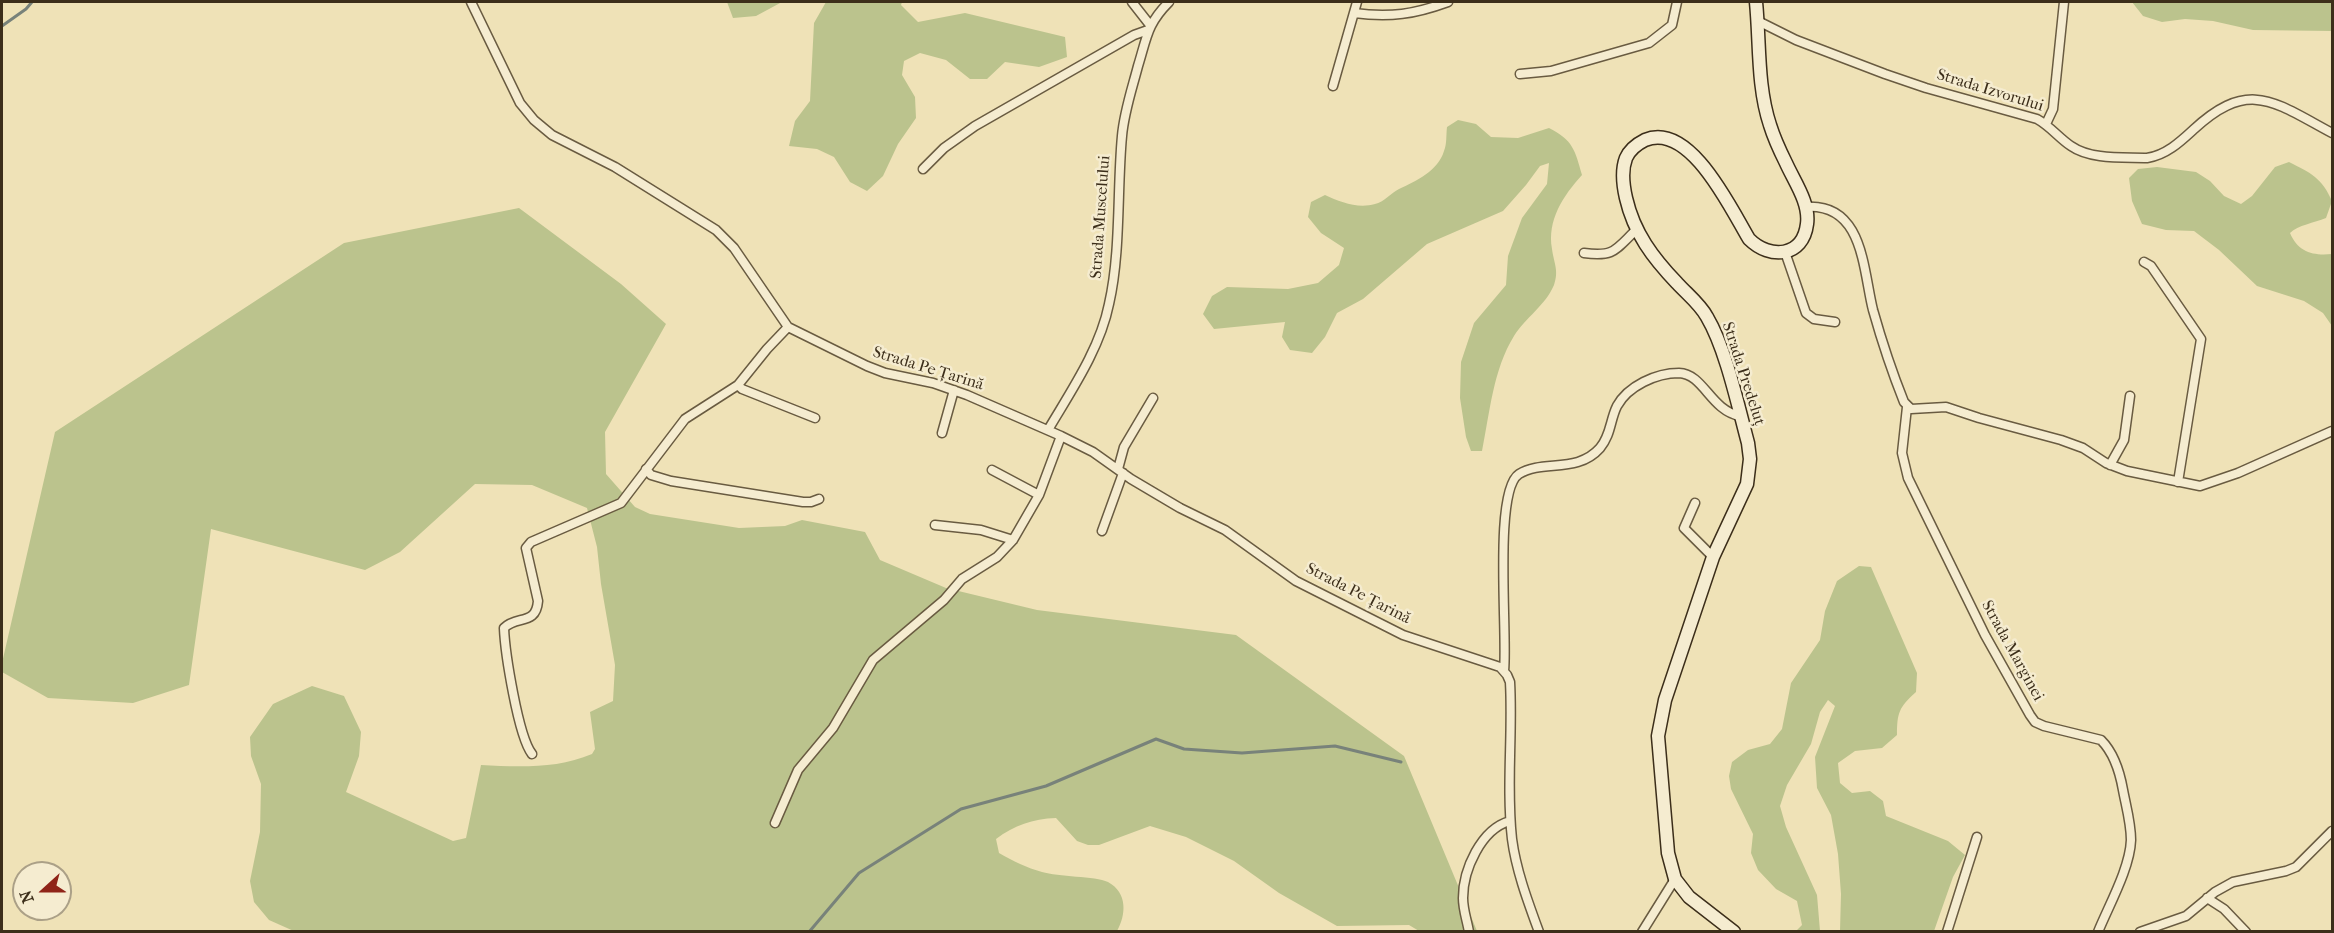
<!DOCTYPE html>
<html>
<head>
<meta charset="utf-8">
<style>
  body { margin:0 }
  #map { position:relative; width:2334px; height:933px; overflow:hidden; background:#efe2b7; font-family:"IM FELL French Canon",serif }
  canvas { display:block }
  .frame { position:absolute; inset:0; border:3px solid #3c2e1a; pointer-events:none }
  .north { position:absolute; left:12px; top:861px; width:60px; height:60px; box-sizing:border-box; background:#f5ecd0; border:2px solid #aba087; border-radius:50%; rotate:249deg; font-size:16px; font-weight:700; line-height:24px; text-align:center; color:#3c2e1a }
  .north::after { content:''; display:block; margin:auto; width:21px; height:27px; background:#8f2418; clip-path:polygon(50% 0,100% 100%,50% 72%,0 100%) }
</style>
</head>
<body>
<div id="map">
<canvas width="2334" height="933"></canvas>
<div class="frame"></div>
<div class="north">N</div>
</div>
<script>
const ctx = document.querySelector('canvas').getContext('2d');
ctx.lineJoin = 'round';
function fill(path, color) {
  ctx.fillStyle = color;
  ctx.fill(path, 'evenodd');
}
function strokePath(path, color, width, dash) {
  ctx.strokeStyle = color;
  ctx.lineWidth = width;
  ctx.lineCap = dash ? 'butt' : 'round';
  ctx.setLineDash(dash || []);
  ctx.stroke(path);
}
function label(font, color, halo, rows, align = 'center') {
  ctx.font = font + ' "IM FELL French Canon",serif';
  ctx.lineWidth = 5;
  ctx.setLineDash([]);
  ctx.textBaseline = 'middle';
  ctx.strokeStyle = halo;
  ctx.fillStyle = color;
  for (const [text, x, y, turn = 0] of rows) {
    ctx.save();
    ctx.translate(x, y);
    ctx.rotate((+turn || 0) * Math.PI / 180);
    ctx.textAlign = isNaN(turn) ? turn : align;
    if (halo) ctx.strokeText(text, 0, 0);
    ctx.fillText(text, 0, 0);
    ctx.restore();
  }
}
const green = new Path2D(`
  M727,2h55l-26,14 -23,2z
  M826,2h76l-1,3 17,17 47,-9 100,24 2,20 -28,10 -34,-5 -18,17h-17l-24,-19 -26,-7 -16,8 -2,14 13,22 1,21 -18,26 -15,32 -16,15 -17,-9 -16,-25 -17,-8 -28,-3 6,-25 15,-20 4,-78z
  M2132,2h200v29l-79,-1 -40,-9 -28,-2 -23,3 -19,-6z
  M1458,120l18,4 15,13 27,1 31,-10c24,12 26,22 33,47 -19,21 -35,45 -30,74 2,15 7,21 2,36 -9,21 -28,32 -40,51 -21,34 -24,76 -32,115h-11l-5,-14 -6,-39 1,-36 13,-39 32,-38 2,-29 14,-38 25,-34 2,-21 -9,3 -14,19 -23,26 -76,33 -64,55 -26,14 -12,24 -13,16 -22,-3 -8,-13 3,-15 -71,7 -11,-15 9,-18 15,-9 61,2 30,-6 21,-18 5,-17 -23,-15 -13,-16 3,-15 14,-7c15,7 33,14 50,9 9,-2 16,-11 24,-15 17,-8 39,-18 45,-38 3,-7 2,-16 3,-24z
  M2289,162c22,11 33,16 43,39l-6,17c-12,5 -28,7 -36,15 8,19 23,23 42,21v72l-9,-13 -19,-12 -47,-15 -38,-36 -25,-19 -28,-1 -24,-6 -10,-23 -3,-23 9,-9 19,-2 39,5 14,9 14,15 17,8 11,-8 23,-29z
  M519,208l102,76 45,40 -61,108 1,42 29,33 15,7 89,14 46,-2 17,-6 63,12 15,28 66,28 91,22 199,25 168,121 73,175h-58l-10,-6 -72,1 -58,-33 -45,-32 -48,-24 -36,-11 -51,19h-11l-11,-4 -21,-23c-24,1 -41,7 -60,21l3,14c14,8 28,15 43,19 16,5 53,4 66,10 20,11 18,33 9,49l-821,1 -27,-12 -15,-18 -4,-21 10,-49 1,-48 -10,-28 -1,-19 23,-33 39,-18 32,10 17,36 -2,24 -13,36 107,49 13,-3 15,-73c37,2 76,4 111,-11l3,-5 -5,-37 23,-11 2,-36 -14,-81 -4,-37 -10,-39 -55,-23 -57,-1 -75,68 -35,18 -154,-41 -22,156 -56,18 -85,-5 -46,-26v-9l53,-231 289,-189z
  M1859,566l12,1 46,106 -1,19c-17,15 -19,21 -19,43l-15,13 -27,3 -17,12 2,20 12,10 18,-2 13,10 3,15 62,25 17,14 -12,22 -19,54h-94l1,-37 -3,-40 -7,-39 -14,-27 -2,-31 20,-51 -7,-6 -8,12 -9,32 -24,41 -7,21 6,21 31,68 3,36h-24l6,-6 -5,-24 -21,-12 -18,-19 -7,-17 2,-19 -22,-45 -2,-13 3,-14 16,-12 22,-6 12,-15 9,-46 29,-43 5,-29 12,-30z`);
const stream = new Path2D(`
  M2,26l24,-17 6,-7
  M809,932l50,-59 102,-64 85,-23 110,-47 28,10 58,4 93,-7 66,16`);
const minor = new Path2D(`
  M471,2l49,101 14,17 18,15 63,32 101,63 18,18 54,79 79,39 18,7 48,10 34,12 94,41 32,16 38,27 49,29 45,22 71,51 107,54 97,32 7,8 3,7c3,52 -4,104 2,157 4,31 16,63 27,93
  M1132,2l18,23
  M1354,13c36,5 61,1 94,-11
  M1758,21l38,19 89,34 41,14 111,31c13,7 22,19 34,27 20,14 53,11 76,12 19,-3 33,-16 46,-28 56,-52 81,-28 139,3
  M1520,74l31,-3 98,-28 23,-18 5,-23
  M1333,86l24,-84
  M2046,124l7,-15 11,-107
  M923,169l21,-21 31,-22 159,-91 14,-5
  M1805,207c59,-5 58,64 68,103 9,32 19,62 31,92l7,7 35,-2 33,11 82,22 22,8 23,15 21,8 73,15 38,-13 94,-42
  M1785,252l21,61 8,6 21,3
  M1584,253c31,4 31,-3 53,-24
  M2144,262l7,4 50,73 -23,143
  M738,385l4,4 73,29
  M1907,407l-5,46 6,25 77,157 45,80 5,7 9,4 57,14c12,12 19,33 22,50 3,16 8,33 8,50 -1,28 -22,65 -33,92
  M1048,430c23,-39 52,-81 61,-126 12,-52 8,-115 13,-168 2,-24 10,-47 16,-70 9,-29 9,-42 31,-64
  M942,433l12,-43
  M2110,465l14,-25 6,-44
  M646,469l5,6 20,6 132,21h8l8,-3
  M1118,469l6,-22 29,-49
  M992,470l47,25
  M1695,503l-11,25 29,29
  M935,525l46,5 32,10
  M1102,531l21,-58
  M1504,671c4,-35 -11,-180 15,-197 24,-15 58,0 81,-26 11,-13 10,-28 17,-42 11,-20 39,-33 62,-33 25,1 31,37 61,43
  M532,754c-14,-18 -27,-102 -28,-126 13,-13 32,-2 34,-27l-12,-53 5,-6 90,-39 64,-84 53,-34 29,-36 21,-22
  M775,823l23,-53 35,-42 40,-68 71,-60 18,-21 35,-22 16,-17 26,-45 22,-59
  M2207,898l17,11 22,23
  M1469,932c-2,-12 -6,-22 -6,-34 0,-28 18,-69 47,-77
  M1642,932l33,-53
  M1947,932l30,-95
  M2140,932l46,-16 29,-24 18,-10 53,-11 10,-4 36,-36`);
const secondary = new Path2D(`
  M1734,932l-45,-35 -14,-18 -7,-26 -10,-117 7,-36 48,-143 34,-73 3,-25 -2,-16c-10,-37 -22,-94 -41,-126 -7,-13 -20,-23 -30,-34 -24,-25 -43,-50 -51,-85 -3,-13 -5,-27 0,-40 4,-9 11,-14 19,-18 45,-19 86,69 104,99 21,21 54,18 58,-15 3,-21 -13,-43 -21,-61 -6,-12 -12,-25 -16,-38 -13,-39 -10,-83 -14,-123`);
const streetNames = [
  ["Strada Izvorului",1990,91,17],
  ["Strada Muscelului",1101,217,-86],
  ["Strada Pe Țarină",928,369,17],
  ["Strada Predeluț",1743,374,72],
  ["Strada Pe Țarină",1358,594,27],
  ["Strada Marginei",2012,651,61]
];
fill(green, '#bbc38d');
strokePath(stream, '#78827a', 3);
strokePath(minor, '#695b41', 11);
strokePath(secondary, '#3c2e1a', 15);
strokePath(minor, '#f5ecd0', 8);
strokePath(secondary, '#f5ecd0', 12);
label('16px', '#3c2e1a', '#f5ecd0', streetNames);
</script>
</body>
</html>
